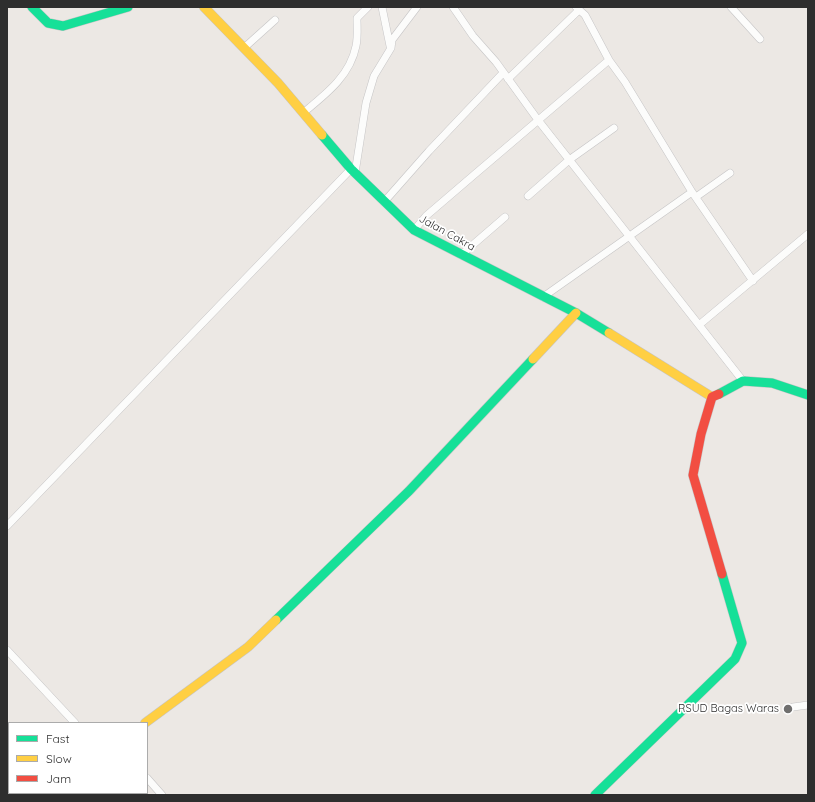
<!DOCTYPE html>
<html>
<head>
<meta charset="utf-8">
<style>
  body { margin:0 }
  #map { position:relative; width:815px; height:802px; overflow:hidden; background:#ece8e4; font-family:Quicksand,sans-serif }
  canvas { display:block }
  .frame { position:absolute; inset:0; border:8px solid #2e2e2e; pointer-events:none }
  .legend { position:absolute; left:8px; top:722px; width:140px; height:72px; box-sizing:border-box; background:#fff; border:1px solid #ababab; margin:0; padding:5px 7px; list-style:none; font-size:12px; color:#2e2e2e }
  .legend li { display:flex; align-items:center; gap:8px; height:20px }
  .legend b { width:20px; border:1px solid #ababab }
</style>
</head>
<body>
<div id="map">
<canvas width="815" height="802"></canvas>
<div class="frame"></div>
<ul class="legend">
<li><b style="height:5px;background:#16e098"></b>Fast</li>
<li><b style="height:5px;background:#ffcf43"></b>Slow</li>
<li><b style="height:5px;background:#f24e42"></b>Jam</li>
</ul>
</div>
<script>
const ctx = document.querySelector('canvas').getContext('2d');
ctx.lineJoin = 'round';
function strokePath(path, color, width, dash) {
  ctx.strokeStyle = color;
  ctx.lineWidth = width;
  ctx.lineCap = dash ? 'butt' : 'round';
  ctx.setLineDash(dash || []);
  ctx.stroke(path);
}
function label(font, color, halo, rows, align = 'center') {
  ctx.font = font + ' Quicksand,sans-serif';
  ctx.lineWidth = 3.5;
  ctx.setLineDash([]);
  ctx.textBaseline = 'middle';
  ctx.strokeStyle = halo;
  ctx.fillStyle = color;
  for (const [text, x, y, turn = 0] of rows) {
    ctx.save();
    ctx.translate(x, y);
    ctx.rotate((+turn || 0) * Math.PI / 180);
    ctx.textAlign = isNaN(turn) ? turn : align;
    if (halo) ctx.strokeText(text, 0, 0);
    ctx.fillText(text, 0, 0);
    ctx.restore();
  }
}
const street = new Path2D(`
  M382,7l8,39
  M453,7l20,29 23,26 42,58 205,261
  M576,7l9,8 24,45 16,22 67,110 61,89
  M731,7l29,32
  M245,47l30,-27
  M508,79l71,-69
  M303,113c23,-19 47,-37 53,-67 2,-9 1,-19 1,-28l11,-11
  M355,173l11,-70 8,-27 17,-28 1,-8 25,-33
  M528,196l41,-36 45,-32
  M696,197l34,-24
  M384,202l45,-51 74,-78
  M414,230l12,-14 49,-42 134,-114
  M461,255l44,-38
  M543,297l149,-105
  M699,325l109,-91
  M7,526l344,-357
  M7,650l68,73
  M793,707l15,-2
  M147,778l15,17
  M38,795l3,-2`);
const fast = new Path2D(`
  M32,7l16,16 15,3 65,-19
  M322,135l29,34 63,61 162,83 33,20
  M719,394l24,-13 29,2 36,12
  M276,620l133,-129 124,-132
  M595,795l140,-136 7,-16 -20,-69`);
const slow = new Path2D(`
  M204,7l74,76 44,52
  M609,333l103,64
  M533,359l43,-46
  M145,723l103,-76 28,-27`);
const jam = new Path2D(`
  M719,394l-7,3 -11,37 -8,41 29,99`);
const markers = [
  [788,709,5,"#706f6e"]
];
const streetNames = [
  ["Jalan Cakra",447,233,29]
];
const poiNames = [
  ["RSUD Bagas Waras",779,709]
];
strokePath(street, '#c5c4c5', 8);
strokePath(fast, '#c5c4c5', 10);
strokePath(slow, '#c5c4c5', 10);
strokePath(jam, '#c5c4c5', 10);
strokePath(street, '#fcfcfb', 7);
strokePath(fast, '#16e098', 9);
strokePath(slow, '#ffcf43', 9);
strokePath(jam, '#f24e42', 9);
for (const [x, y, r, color] of markers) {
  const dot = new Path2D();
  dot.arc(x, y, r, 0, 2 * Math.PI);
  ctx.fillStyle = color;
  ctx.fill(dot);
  strokePath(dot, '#fff', 1.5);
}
label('11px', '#2e2e2e', '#fff', streetNames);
label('11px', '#2e2e2e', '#fff', poiNames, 'right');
</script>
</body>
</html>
